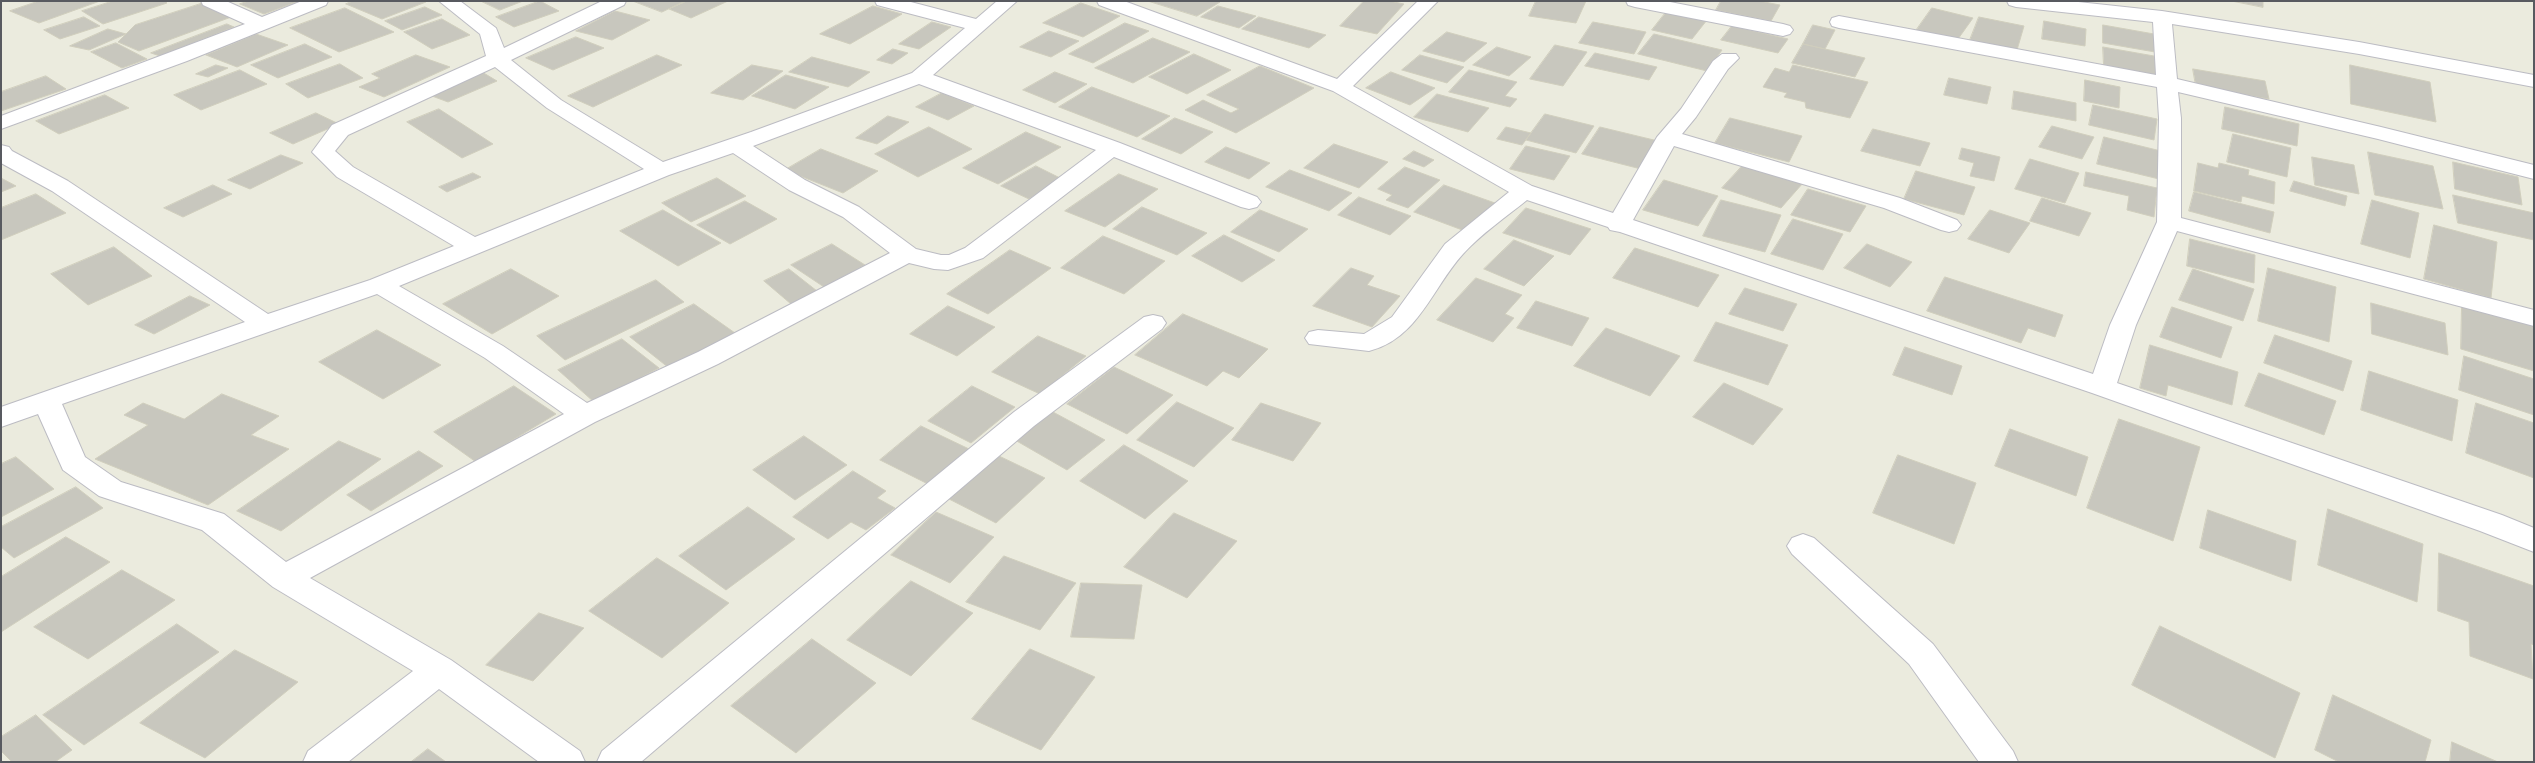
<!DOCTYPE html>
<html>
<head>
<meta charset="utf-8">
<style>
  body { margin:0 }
  #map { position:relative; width:2535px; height:763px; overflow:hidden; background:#ebebde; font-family:Manrope,sans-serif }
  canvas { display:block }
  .frame { position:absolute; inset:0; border:2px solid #585a60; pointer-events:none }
</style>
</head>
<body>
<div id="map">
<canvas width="2535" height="763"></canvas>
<div class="frame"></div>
</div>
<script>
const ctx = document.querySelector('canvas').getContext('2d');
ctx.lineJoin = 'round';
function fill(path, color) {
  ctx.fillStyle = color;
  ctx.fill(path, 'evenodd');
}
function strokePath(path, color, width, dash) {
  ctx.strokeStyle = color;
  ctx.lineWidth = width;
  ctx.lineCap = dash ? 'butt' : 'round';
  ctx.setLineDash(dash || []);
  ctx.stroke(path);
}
const building = new Path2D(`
  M39,1h61l-61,22 -29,-12z
  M113,1h52l2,2 -64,21 -21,-13z
  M249,1h50l-35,13 -24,-10z
  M353,1h72l1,1 -44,17 -36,-15z
  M481,1h42l-23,9z
  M540,1l19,10 -45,16 -18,-10z
  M633,1h52l-23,11z
  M687,1h41l-37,17 -22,-9z
  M1148,1h69l3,1 -23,14z
  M1364,1h25l15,3 -27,30 -37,-8z
  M1536,1h50l-10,22 -47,-7z
  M1721,1h38l21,4 -9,16 -55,-11z
  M2232,1h31v6z
  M203,3l31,13 -95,35 -21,-9 17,-17z
  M1081,3l39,13 -37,21 -40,-14z
  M873,6l29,8 -52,30 -30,-10z
  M1218,6l38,10 -17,12 -38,-11z
  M425,7l17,8 -40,15 -17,-9z
  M345,8l49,24 -55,20 -49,-24z
  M1932,8l41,10 -15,21 -21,-5 -2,3 -20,-5z
  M615,11l35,9 -38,20 -36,-9z
  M1667,11l40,9 -15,19 -40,-9z
  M84,17l16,9 -40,13 -16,-9z
  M1259,17l67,18 -17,13 -67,-19z
  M1979,17l45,9 -7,24 -47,-10z
  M442,19l28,16 -38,14 -28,-17z
  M2044,21l42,8 -1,17 -43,-7z
  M932,22l19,5 -32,22 -20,-5z
  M1593,22l53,10 -12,22 -55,-11z
  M1125,23l24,8 -56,32 -24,-9z
  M227,24l7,3 -74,29 -9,-3z
  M1813,25l22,5 -10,19 -22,-5z
  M2103,25l51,9 1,18 -52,-9z
  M1732,26l56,13 -10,14 -57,-13z
  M108,29l18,5 -37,16 -19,-4z
  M1049,31l30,10 -28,16 -31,-10z
  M1447,32l40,11 -23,19 -41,-11z
  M256,34l32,11 -51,22 -31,-12z
  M1654,34l68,16 -15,21 -69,-17z
  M576,37l28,11 -51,22 -27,-12z
  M1153,38l37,14 -57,31 -38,-15z
  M116,43l31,16 -25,9 -31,-16z
  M305,44l27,13 -54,21 -27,-13z
  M1803,44l22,5 40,9 -10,19 -63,-14z
  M1555,45l32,7 -24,34 -33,-7z
  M1497,47l34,10 -22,19 -36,-11z
  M2103,47l51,9 3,19 -53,-9z
  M893,49l15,4 -16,11 -15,-4z
  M1595,53l62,14 -8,13 -64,-14z
  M1194,54l37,16 -44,24 -38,-17z
  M416,55l34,12 -66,30 -25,-10 21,-9 -8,-4z
  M657,55l25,10 -89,42 -25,-11z
  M1420,55l44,12 -17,16 -45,-13z
  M812,57l58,15 -22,15 -59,-15z
  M340,64l23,14 -55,20 -22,-14z
  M216,65l12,3 -20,9 -12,-3z
  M752,65l31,6 -40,29 -32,-7z
  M1793,65l75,17 -18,36 -44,-10 -1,-6 -21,-5 3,-4 -24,-6 12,-19 14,4z
  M2350,65l80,17 6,40 -85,-18z
  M1260,66l54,22 -78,45 -51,-23 18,-10 28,13 8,-4 -32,-14z
  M2193,69l72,12 4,18 -73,-13z
  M240,70l27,14 -66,26 -27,-15z
  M1469,70l48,12 -12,14 12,3 -7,8 -61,-15z
  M482,72l15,9 -49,21 -16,-6z
  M1055,72l32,12 -32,19 -32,-13z
  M1391,72l44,16 -25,17 -44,-17z
  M786,75l43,12 -34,22 -43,-13z
  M46,76l20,13 -65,22v-19z
  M1949,78l42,9 -4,17 -43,-9z
  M2085,80l35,7 -1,21 -35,-7z
  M1092,87l78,29 -33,21 -78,-30z
  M2014,91l62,12v18l-64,-12z
  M942,93l32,13 -26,14 -32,-13z
  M1437,94l52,14 -21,24 -54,-15z
  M105,95l24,13 -70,26 -23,-13z
  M2093,105l64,14 -3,21 -65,-15z
  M2225,107l74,17 -2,22 -75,-17z
  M439,109l54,35 -31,14 -55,-36z
  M316,113l23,11 -46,20 -23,-11z
  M1545,114l49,12 -18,27 -50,-13z
  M888,116l21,6 -32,22 -21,-6z
  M1175,118l38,14 -32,22 -39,-15z
  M1730,118l72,18 -13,26 -74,-19z
  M2052,126l42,11 -12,22 -43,-12z
  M929,127l43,22 -54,28 -43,-23z
  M1506,127l25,6 -9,12 -25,-6z
  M1600,127l58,14 -17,28 -59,-15z
  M1873,129l57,14 -10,23 -59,-15z
  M1026,132l35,15 -63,37 -35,-16z
  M2233,134l58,14 -4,29 -60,-15z
  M2104,137l61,15 -6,27 -62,-15z
  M1334,144l54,18 -29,26 -55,-20z
  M1526,146l44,10 -16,24 -44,-11z
  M1226,147l44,16 -21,16 -44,-17z
  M1962,148l38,9 -6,24 -24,-5 4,-13 -15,-4z
  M821,149l57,22 -35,22 -58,-23z
  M1414,151l20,9 -10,7 -21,-8z
  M2368,152l65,14 10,43 -68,-14z
  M281,155l22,8 -53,26 -22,-9z
  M2312,157l42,8 5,29 -44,-9z
  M2030,159l49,14 -14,30 -50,-14z
  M2453,162l65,15 4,28 -67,-16z
  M1745,163l58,20 -22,25 -59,-20z
  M2198,163l20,5 1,-5 30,7 -1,5 27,7 -1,22 -32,-8 -1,6 -47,-11z
  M1036,166l26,13 -33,20 -28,-13z
  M1405,167l35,13 -32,28 -22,-8 6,-5 -14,-6z
  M1290,170l62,23 -23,18 -63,-24z
  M1916,171l59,16 -11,28 -60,-16z
  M2086,172l71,16 -3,29 -27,-7 2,-14 -45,-10z
  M473,173l8,4 -34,15 -8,-5z
  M1119,174l39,15 -53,38 -40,-16z
  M1,178l15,8 -15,6z
  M717,178l29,18 -55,26 -29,-19z
  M1664,180l54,16 -20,30 -55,-16z
  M2294,181l53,15 -2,10 -55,-15z
  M213,185l19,9 -49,23 -19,-9z
  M1444,185l51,18 -30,28 -51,-19z
  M1808,189l58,17 -16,26 -59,-17z
  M2194,192l80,20 -4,21 -81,-22z
  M36,194l30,19 -65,27v-32z
  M2453,195l81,18v27l-76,-17z
  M1359,197l52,19 -21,19 -52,-20z
  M2042,198l49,15 -12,23 -49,-15z
  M1721,200l60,15 -16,37 -62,-16z
  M2372,200l47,13 -9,45 -49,-14z
  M745,201l32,18 -47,25 -33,-19z
  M1142,207l65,26 -30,22 -64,-26z
  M1526,208l65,21 -21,26 -67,-22z
  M663,210l58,33 -43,23 -58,-35z
  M1260,210l48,19 -29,23 -48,-20z
  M1990,210l40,13 -21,30 -41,-14z
  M1793,219l50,15 -20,36 -52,-16z
  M2434,225l63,17 -6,56 -67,-19z
  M1224,235l51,25 -33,22 -50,-26z
  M1103,236l62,25 -41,33 -63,-26z
  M2190,239l65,16 -1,28 -67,-17z
  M1514,240l40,16 -30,30 -40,-17z
  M832,244l33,21 -41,22 -33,-22z
  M1867,244l45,18 -22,25 -46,-19z
  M114,247l38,29 -64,29 -37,-31z
  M1635,248l84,27 -21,32 -85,-29z
  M1010,250l41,18 -63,46 -41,-20z
  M1351,268l23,8 -7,9 33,11 -28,31 -59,-21z
  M2268,268l68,19 -7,55 -71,-21z
  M511,269l48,27 -67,38 -49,-30z
  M789,269l28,22 -26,13 -27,-23z
  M2193,269l61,20 -11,32 -64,-21z
  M1945,277l118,38 -8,22 -27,-9 -7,15 -94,-32z
  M1476,278l46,17 -17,19 9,4 -21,24 -56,-22z
  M656,280l28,22 -119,58 -28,-24z
  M1745,288l52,16 -14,27 -54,-17z
  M190,296l20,9 -56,29 -19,-9z
  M1536,301l53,17 -17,28 -55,-18z
  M2371,303l74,20 3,32 -76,-21z
  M694,304l41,29 -66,35 -39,-31z
  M2462,305l72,20v46l-73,-22z
  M948,306l47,21 -38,29 -47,-22z
  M2172,307l60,20 -11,31 -61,-21z
  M1183,314l85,35 -29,29 -16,-7 -16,15 -72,-31z
  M1716,322l72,23 -20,40 -74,-24z
  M1606,328l74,28 -30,40 -76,-30z
  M377,330l64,35 -58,34 -64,-37z
  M2275,335l77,26 -9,30 -79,-28z
  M1038,336l48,20 -46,38 -48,-22z
  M622,339l37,29 -65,34 -36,-32z
  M2150,345l88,27 -6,33 -64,-20 -2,11 -26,-8z
  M1905,347l57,19 -10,29 -59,-20z
  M2464,356l70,23v36l-75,-25z
  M1114,367l59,28 -46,39 -60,-30z
  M2369,371l89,29 -6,41 -91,-31z
  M2259,373l77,28 -12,34 -79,-29z
  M1724,383l59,26 -30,36 -60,-28z
  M514,386l42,28 -80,48 -42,-30z
  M972,386l43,21 -44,36 -43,-22z
  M222,394l57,22 -28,19 38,14 -81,56 -113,-46 53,-34 -24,-10 19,-12 41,16z
  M1177,402l57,26 -40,39 -57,-27z
  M1261,403l60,20 -28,38 -61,-21z
  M2476,403l58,20v55l-68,-25z
  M1053,412l52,28 -38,30 -52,-30z
  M2119,419l81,28 -27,94 -86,-33z
  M921,426l48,23 -41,35 -48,-24z
  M2010,429l78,28 -12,39 -81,-30z
  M804,436l43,29 -52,35 -42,-30z
  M339,441l42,18 -100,72 -44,-20z
  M1124,445l64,36 -43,38 -65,-38z
  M419,451l24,15 -72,45 -24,-16z
  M1898,455l78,28 -22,61 -81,-31z
  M999,456l46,22 -49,45 -47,-24z
  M16,457l38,32 -53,28v-53z
  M853,471l33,20 -9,7 18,10 -29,22 -15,-8 -23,17 -35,-22z
  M76,487l27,21 -89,50 -13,-11v-20z
  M748,507l47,32 -69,51 -47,-34z
  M2328,509l95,35 -6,58 -99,-37z
  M2208,510l88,31 -5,40 -91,-33z
  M936,512l58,25 -44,46 -59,-28z
  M1174,513l63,28 -50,57 -63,-31z
  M66,537l44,25 -109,70v-55z
  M2439,553l95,33v59l-3,-1 2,35 -63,-23 -1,-34 -31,-11z
  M1004,556l72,27 -36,47 -74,-28z
  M657,558l72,45 -67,55 -73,-47z
  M122,570l53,30 -87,59 -54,-32z
  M911,581l62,32 -62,63 -64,-36z
  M1081,583l61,2 -8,54 -63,-2z
  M539,613l45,15 -51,53 -47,-16z
  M177,624l42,28 -135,93 -41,-30z
  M2160,626l140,67 -25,65 -143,-73z
  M812,639l64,44 -80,70 -65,-47z
  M1030,649l65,28 -54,73 -69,-31z
  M235,650l63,32 -93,76 -65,-35z
  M2333,695l98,45 -6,22h-86l-24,-12z
  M36,715l36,35 -17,12h-43l-11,-11v-14z
  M2452,742l46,20h-48z
  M428,749l18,13h-35z`);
const minor = new Path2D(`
  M201,1h25l36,16 40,-16h26l-2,4 -139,56 -186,68v-13l244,-92 -42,-19z
  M439,1h21l36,27 8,20 98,-47h24l-2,4 -113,55 50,40 102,62 88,-30 161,-59 53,-45 -88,-23 -2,-4h32l69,18 21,-18h20l-84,74 187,68 137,54 4,5 -4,5 -8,2 -8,-2 -127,-50 -131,101 -35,12 -14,-1 -25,-6 -191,101 -123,58 -285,156 141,82 129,91 5,11h-46l-100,-73 -91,73h-45l5,-11 105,-80 -140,-84 -71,-57 -103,-34 -36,-26 -25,-56 -37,13v-20l244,-85 -193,-131 -51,-28v-18l8,2 3,4 56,30 200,133 102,-34 84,-34 -117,-69 -25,-25 20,-27 154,-69 -6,-22zM495,67l52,41 97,61 -169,68 -122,-70 -18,-16 13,-16zM919,84l177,66 -131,98 -16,7h-8l-25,-6 -57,-42 -54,-27 -52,-34zM733,153l56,37 54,27 47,36 -192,99 -111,51 -84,-57 -104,-60 270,-111zM377,294l108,64 79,56 -278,148 -62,-48 -103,-32 -36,-25 -23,-53z
  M1097,1h27l213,78 81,-78h20l-85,85 179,100 81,27 44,-76 24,-28 32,-48 9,-7h14l3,4 -11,11 -32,48 -14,17 218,64 57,22 4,5 -4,5 -8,2 -8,-2 -57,-22 -210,-62 -41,74 460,154 17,-49 47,-103 2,-104 -2,-31 -318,-59 -7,-2 -2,-4 2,-4 7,-2 317,59 -3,-53 -137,-15 -7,-2 -2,-4h62l93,10 197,31 175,33v12l-175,-33 -187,-30 5,55 204,48 153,38v14l-156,-40 -200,-47 3,26v100l353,92v16l-357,-95 -41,94 -19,58 385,132 32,13v24l-54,-21 -388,-138 -472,-161 -10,-2 -2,-3 -81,-27c-21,17 -46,34 -64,54 -31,34 -45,85 -94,97l-60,-7 -4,-6 4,-6 9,-2 46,4 28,-17 53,-73 64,-52 -176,-101 -234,-86z
  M1626,1h39l118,23 7,2 3,4 -3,4 -7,2 -148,-29 -7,-2z
  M1153,315l9,2 4,6 -4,6 -128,97 -393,336h-44l5,-11 412,-339 130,-95z
  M1803,534l11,4 119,106 80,107 5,11h-39l-70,-98 -117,-110 -5,-8 5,-8z`);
fill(building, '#c8c7be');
strokePath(building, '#d0cebd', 1);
strokePath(minor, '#bcbcc3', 2);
fill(minor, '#fff');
</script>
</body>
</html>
